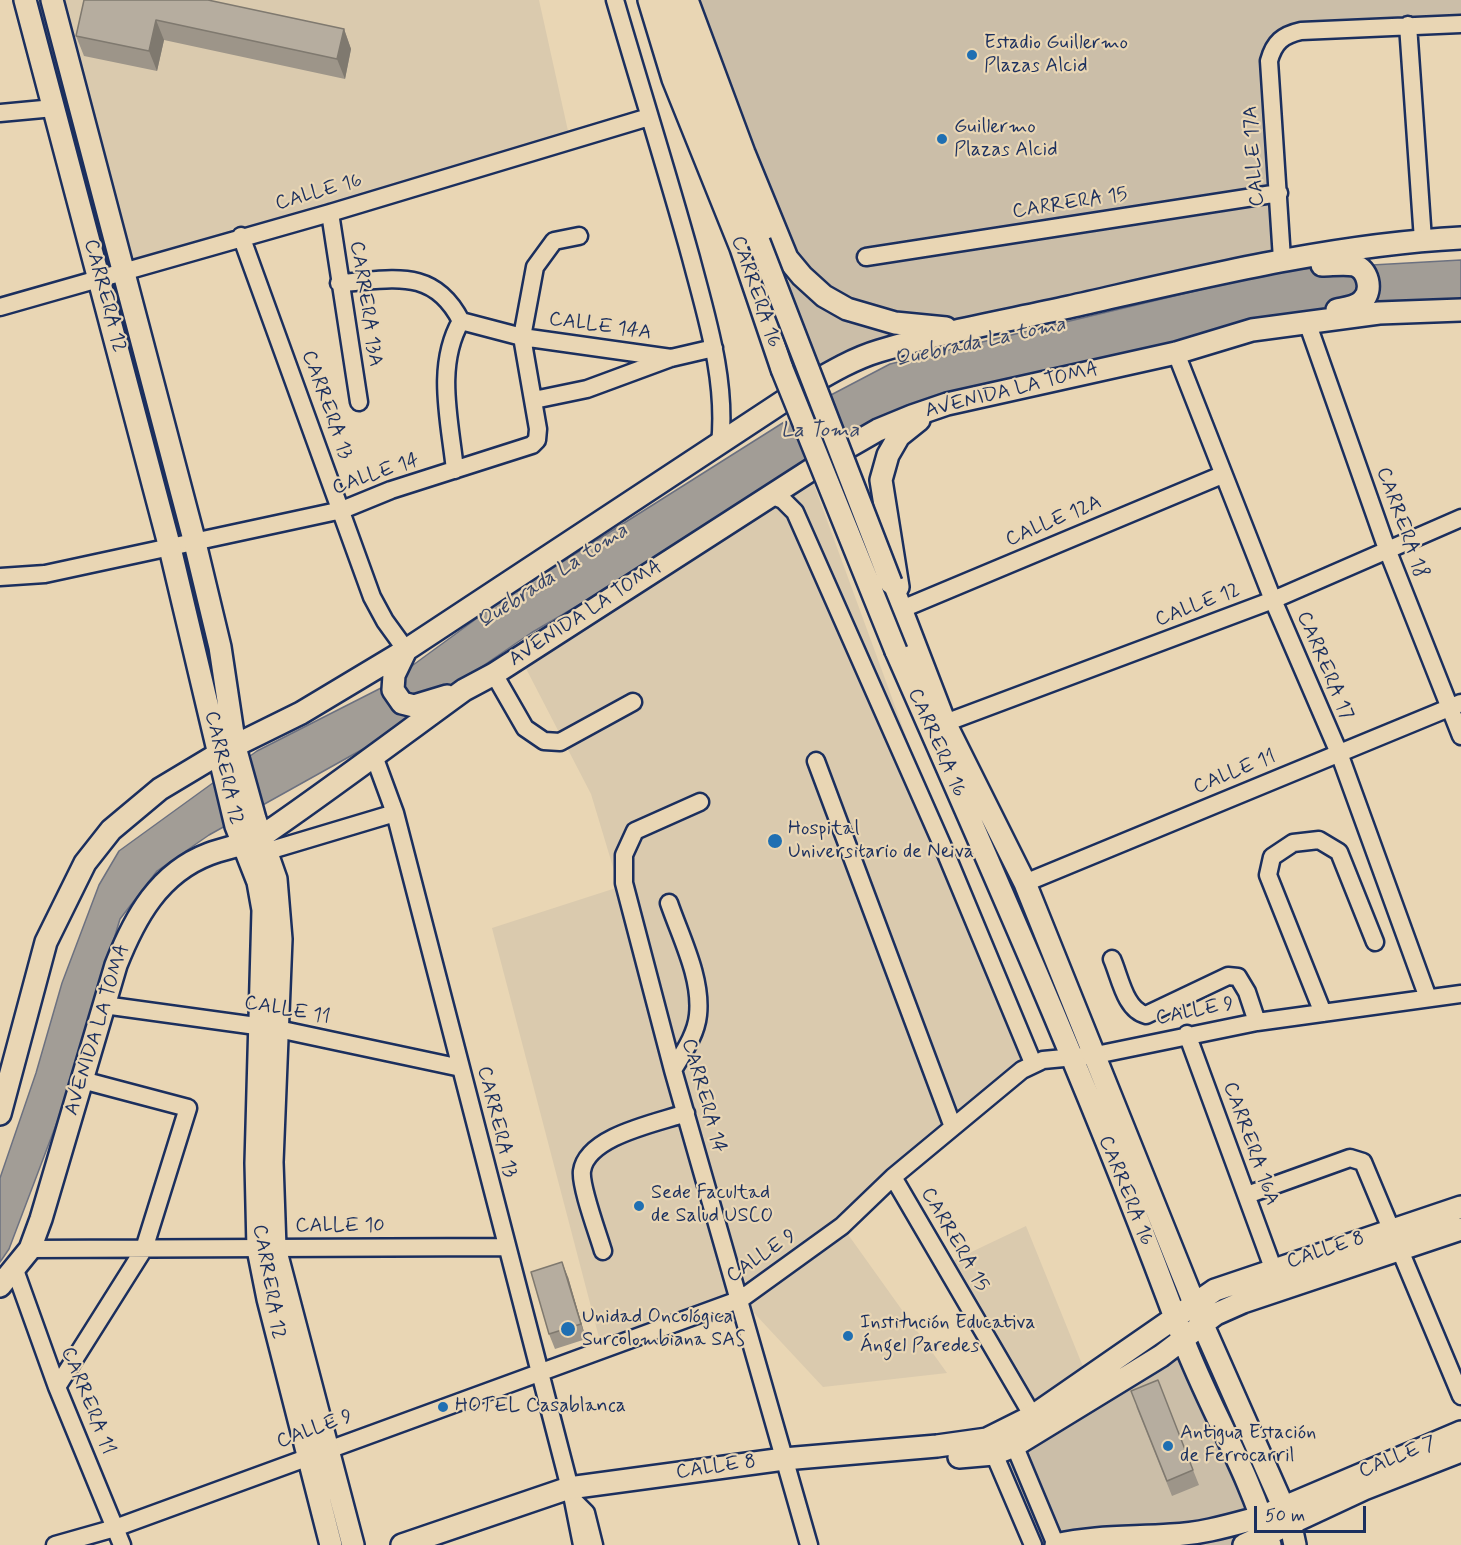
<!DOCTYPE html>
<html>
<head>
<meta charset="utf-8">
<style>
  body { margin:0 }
  #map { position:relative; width:1461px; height:1545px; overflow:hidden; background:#e9d6b4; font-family:Mynerve,sans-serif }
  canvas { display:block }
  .scale { position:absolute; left:1254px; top:1506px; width:112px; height:27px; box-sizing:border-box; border:3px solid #1b2f5e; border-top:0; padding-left:8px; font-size:18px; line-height:21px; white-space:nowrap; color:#1b2f5e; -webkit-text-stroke:4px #e9d6b4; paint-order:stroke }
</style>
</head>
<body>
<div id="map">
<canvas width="1461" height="1545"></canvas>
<div class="scale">50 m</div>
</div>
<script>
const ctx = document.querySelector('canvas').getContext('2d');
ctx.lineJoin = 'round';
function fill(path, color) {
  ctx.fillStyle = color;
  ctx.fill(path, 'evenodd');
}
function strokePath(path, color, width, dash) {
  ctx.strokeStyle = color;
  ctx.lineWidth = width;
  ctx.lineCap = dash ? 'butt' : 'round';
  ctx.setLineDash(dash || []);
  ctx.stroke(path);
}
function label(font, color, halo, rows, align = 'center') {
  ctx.font = font + ' Mynerve,sans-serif';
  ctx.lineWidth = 4.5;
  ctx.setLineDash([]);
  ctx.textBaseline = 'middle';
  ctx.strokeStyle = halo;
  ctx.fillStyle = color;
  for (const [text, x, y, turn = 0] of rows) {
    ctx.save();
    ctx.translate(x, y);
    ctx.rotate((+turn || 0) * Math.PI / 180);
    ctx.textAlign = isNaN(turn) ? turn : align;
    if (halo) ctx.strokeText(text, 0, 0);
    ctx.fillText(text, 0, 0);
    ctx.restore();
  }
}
const built = new Path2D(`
  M54,0h485l31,140 -446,132z
  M809,471l218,596 -185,159 105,147 -124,14 -82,-88 -139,50 -110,-421 127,-41 -28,-93 -71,-137z
  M1026,1226l62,153 -55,37 -89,-151z`);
const green = new Path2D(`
  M687,0h774v24l-160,7 -29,19 8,205 -179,42 -280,80 -34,-95 14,-5z
  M1176,1317l85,200 -23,28h-205l-46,-106z`);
const water = new Path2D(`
  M1461,260v47l-151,9 -133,25 -259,61 -34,13 -53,42 -300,176 -101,69 -49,37 -172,96 -52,36 -37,48 -58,190 -53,140 -9,13v-84l36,-105 26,-90 37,-98 20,-34 138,-100 126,-64 119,-87 306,-193 82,-43 393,-94z`);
const minor = new Path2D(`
  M615,0c25,86 52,171 76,258 16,61 36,123 29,187
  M1408,25l15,215
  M0,113l54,-5
  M330,213l29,189
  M241,236l131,361 13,24 21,29
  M866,257l413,-64
  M1282,259l-13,-198c5,-19 14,-26 32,-30l160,-7
  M339,283c52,-3 94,-17 122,38l61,16 149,21
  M0,307l330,-94 319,-96
  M1307,322l80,227 74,187
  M1176,353l97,247 66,153 89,245
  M534,400l53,-11 84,-31 43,-10
  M455,470c-5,-49 -20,-104 6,-149
  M771,495l12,5 12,12 149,337 89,214
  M0,577l45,-3 297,-64 49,-20 141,-45 5,-5 1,-11 -16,-92 13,-70 19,-26 25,-5
  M902,609l320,-134
  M494,674l31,54 19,13 16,1 73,-40
  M945,723l328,-123 188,-82
  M374,756l21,57 178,687 9,45
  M816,761l137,366
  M700,802l-65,29 -11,24v28l49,187 136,475
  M268,851l127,-38
  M1025,883l436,-180
  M669,903c12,35 33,75 29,112 -2,20 -15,38 -25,55
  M1112,959c8,18 13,51 34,56l82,-39 10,1 9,15 10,30
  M104,1005l174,24 183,39
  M1323,1013l-55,-138 4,-18 21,-14 26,-3 20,12 36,90
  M1187,1034l86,234
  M893,1177l145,248
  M1247,1195l103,-37 13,4 98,234
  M30,1249l477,-2
  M603,1251c-5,-17 -23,-65 -21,-80 5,-35 75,-48 104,-58
  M15,1270l42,117 65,158
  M57,1387l87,-138 44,-141 -106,-28
  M1010,1435l46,110
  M989,1442l44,103
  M573,1500l13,13 8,32
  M55,1545l60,-17 626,-229 101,-73 51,-49 129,-107 21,-10 53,-5 161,-33 204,-28`);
const major = new Path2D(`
  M25,0l145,548 66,278 22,56 5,28 -7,253 2,86 10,50 63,246
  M52,0l143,543 25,104 15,100 20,72 21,60 5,60 -9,223 3,86 78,297
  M649,0l24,79 68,169 41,121
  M670,0l22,71 67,171
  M687,0l57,153 43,105 15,18 22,20 23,13 48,14 51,5
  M1322,265c10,0 22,-2 32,0 14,4 19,25 9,35 -6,7 -17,8 -26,10
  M891,583l54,140 80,160 177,440 88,199 5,23
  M898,587l-17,-107 7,-25 11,-19 20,-16
  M406,650l-12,25 -1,15 9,13 12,3 33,-10
  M896,651c100,227 201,454 287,688 26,69 67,134 87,206
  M0,1114l46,-172 39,-79 26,-33 49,-41 60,-36 81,-40 105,-63 396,-261c24,-14 50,-30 77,-38 62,-19 127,-30 190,-44 129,-29 259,-62 392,-69
  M0,1286l30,-37 11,-30 75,-254c19,-48 43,-92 93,-111 18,-7 40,-9 56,-20 67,-46 133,-96 199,-144l30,-16 337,-217 47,-27 34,-14 35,-12 229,-51 76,-23 127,-17 82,-3
  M959,1457l35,-3 20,-8 147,-90 55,-42 27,-12 218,-73
  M402,1545l167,-57 215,-29 153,-13 50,-7 46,-23 182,-126 246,-83
  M1056,1545c39,-9 76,-7 115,-10 31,-1 60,-10 90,-18l200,-85
  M1244,1545l120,-56 97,-38`);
const majorBridge = new Path2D(`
  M759,242l132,341
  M782,369l114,282`);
const wall = new Path2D(`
  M84,0l260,29 7,20 -6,30 -181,-39 -7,31 -73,-15 -8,-20z
  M568,1277l18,62 -31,10 -6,-15z
  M1136,1406l57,64 6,15 -27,11z`);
const shadedWall = new Path2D(`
  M156,20l8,20 -7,31 -8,-20z
  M344,29l7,20 -6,30 -8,-20z
  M562,1262l6,15 18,62 -5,-15z`);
const building = new Path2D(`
  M84,0h124l136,29 -7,30 -181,-39 -7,31 -73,-15z
  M562,1262l19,62 -32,10 -18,-62z
  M1158,1380l35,90 -26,11 -36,-90z`);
const markers = [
  [972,55,6,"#1f6fb2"],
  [942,139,6,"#1f6fb2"],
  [775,841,8,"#1f6fb2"],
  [639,1206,6,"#1f6fb2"],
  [568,1329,8,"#1f6fb2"],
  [848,1336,6,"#1f6fb2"],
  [443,1407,6,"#1f6fb2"],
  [1168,1446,6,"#1f6fb2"]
];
const poiNames = [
  ["Estadio Guillermo",984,44],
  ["Plazas Alcid",984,67],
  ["Guillermo",954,128],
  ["Plazas Alcid",954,151],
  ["Hospital",788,830],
  ["Universitario de Neiva",788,853],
  ["Sede Facultad",651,1194],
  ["de Salud USCO",651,1217],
  ["Unidad Oncológica",582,1318],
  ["Surcolombiana SAS",582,1341],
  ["Institución Educativa",860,1324],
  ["Ángel Paredes",860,1347],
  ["HOTEL Casablanca",455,1407],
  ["Antigua Estación",1180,1434],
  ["de Ferrocarril",1180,1457]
];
const streetNames = [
  ["CALLE 17A",1255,156,-94],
  ["CALLE 16",319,193,-16],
  ["CARRERA 15",1070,204,-9],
  ["CARRERA 16",755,292,71],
  ["CARRERA 12",104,296,75],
  ["CARRERA 13A",365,304,81],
  ["CALLE 14A",600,327,8],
  ["AVENIDA LA TOMA",1012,391,-14],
  ["CARRERA 13",326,405,70],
  ["CALLE 14",376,475,-19],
  ["CALLE 12A",1054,522,-23],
  ["CARRERA 18",1401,523,70],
  ["CALLE 12",1198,606,-21],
  ["AVENIDA LA TOMA",586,614,-33],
  ["CARRERA 17",1324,666,67],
  ["CARRERA 16",936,743,66],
  ["CARRERA 12",223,768,77],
  ["CALLE 11",1235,773,-22],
  ["CALLE 11",287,1011,10],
  ["CALLE 9",1195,1012,-11],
  ["AVENIDA LA TOMA",98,1030,-73],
  ["CARRERA 14",703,1096,74],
  ["CARRERA 13",496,1122,76],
  ["CARRERA 16A",1250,1144,70],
  ["CARRERA 16",1125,1191,68],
  ["CALLE 10",340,1227],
  ["CARRERA 15",954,1240,60],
  ["CALLE 8",1326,1251,-18],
  ["CALLE 9",762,1257,-34],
  ["CARRERA 12",268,1282,80],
  ["CARRERA 11",87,1401,68],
  ["CALLE 9",315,1430,-20],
  ["CALLE 7",1398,1458,-22],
  ["CALLE 8",716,1468,-8]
];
const waterNames = [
  ["Quebrada La toma",980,343,-12],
  ["La Toma",820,432],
  ["Quebrada La toma",553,577,-33]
];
fill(built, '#dacaae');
fill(green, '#cbbea8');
fill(water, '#a29d96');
strokePath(water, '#6c7180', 1.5);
strokePath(minor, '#1b2f5e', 21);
strokePath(major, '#1b2f5e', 26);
strokePath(minor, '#e9d6b4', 16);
strokePath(major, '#e9d6b4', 21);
strokePath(majorBridge, '#1b2f5e', 26, []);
strokePath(majorBridge, '#e9d6b4', 21);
fill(wall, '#9d9589');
fill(shadedWall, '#7f796f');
fill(building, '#b6ad9f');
strokePath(building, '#7f796f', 1.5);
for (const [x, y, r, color] of markers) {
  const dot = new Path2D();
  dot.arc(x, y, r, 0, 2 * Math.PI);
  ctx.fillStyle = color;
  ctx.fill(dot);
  strokePath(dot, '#e9d6b4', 2);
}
label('20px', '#1b2f5e', '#e9d6b4', poiNames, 'left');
label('20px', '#1b2f5e', '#e9d6b4', streetNames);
label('italic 21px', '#364569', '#e9d6b4', waterNames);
</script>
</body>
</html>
